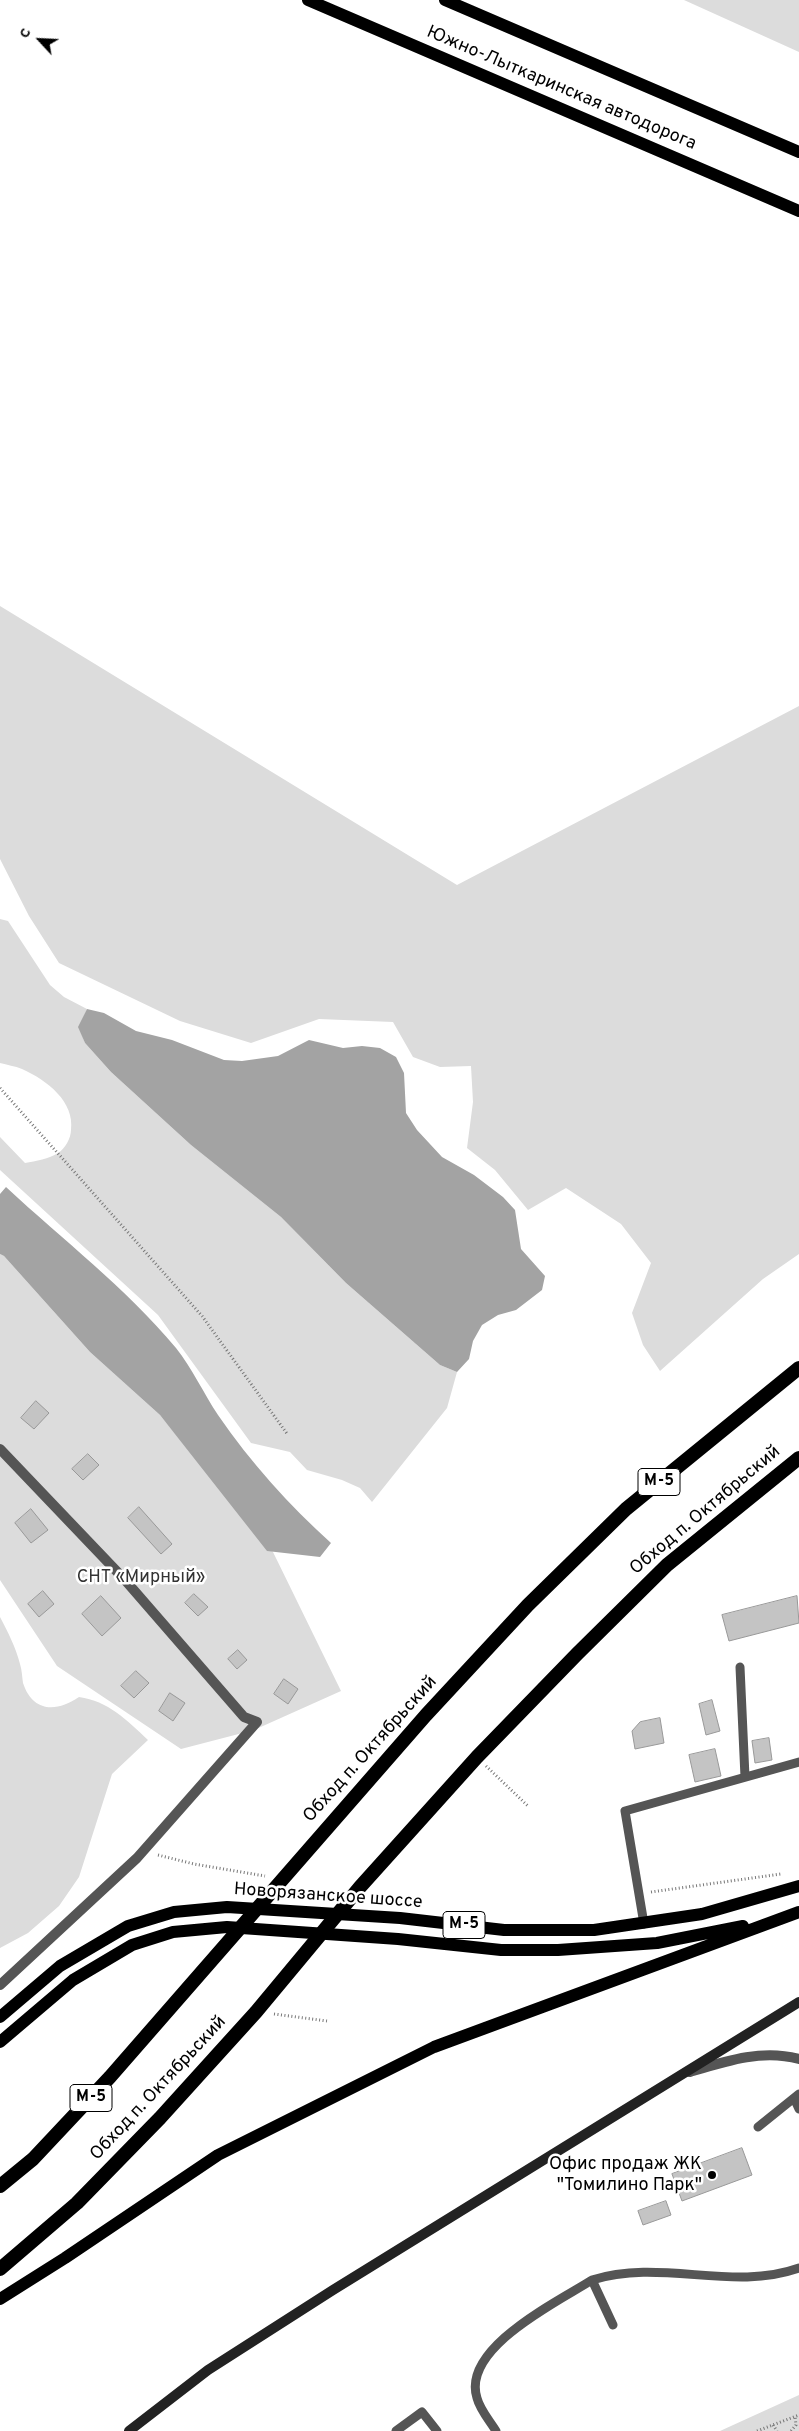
<!DOCTYPE html>
<html>
<head>
<meta charset="utf-8">
<style>
  body { margin:0 }
  #map { position:relative; width:799px; height:2431px; overflow:hidden; background:#fff; font-family:Overpass,sans-serif }
  canvas { display:block }
  .north { position:absolute; left:15px; top:15px; width:50px; height:50px; -webkit-text-stroke:4px #fff; paint-order:stroke; rotate:295deg; font-size:14px; font-weight:700; line-height:20px; text-align:center; color:#000 }
  .north::after { content:''; display:block; margin:auto; width:18px; height:22px; background:#000; clip-path:polygon(50% 0,100% 100%,50% 72%,0 100%) }
</style>
</head>
<body>
<div id="map">
<canvas width="799" height="2431"></canvas>
<div class="north">С</div>
</div>
<script>
const ctx = document.querySelector('canvas').getContext('2d');
ctx.lineJoin = 'round';
function fill(path, color) {
  ctx.fillStyle = color;
  ctx.fill(path, 'evenodd');
}
function strokePath(path, color, width, dash) {
  ctx.strokeStyle = color;
  ctx.lineWidth = width;
  ctx.lineCap = dash ? 'butt' : 'round';
  ctx.setLineDash(dash || []);
  ctx.stroke(path);
}
function label(font, color, halo, rows, align = 'center') {
  ctx.font = font + ' Overpass,sans-serif';
  ctx.lineWidth = 5;
  ctx.setLineDash([]);
  ctx.textBaseline = 'middle';
  ctx.strokeStyle = halo;
  ctx.fillStyle = color;
  for (const [text, x, y, turn = 0] of rows) {
    ctx.save();
    ctx.translate(x, y);
    ctx.rotate((+turn || 0) * Math.PI / 180);
    ctx.textAlign = isNaN(turn) ? turn : align;
    if (halo) ctx.strokeText(text, 0, 0);
    ctx.fillText(text, 0, 0);
    ctx.restore();
  }
}
const green = new Path2D(`
  M684,0h115v52z
  M0,606l457,279 342,-179v548l-36,25 -103,92 -17,-26 -11,-32 19,-50 -30,-39 -55,-36 -38,22 -33,-40 -28,-22 6,-46 -2,-36 -31,1 -27,-10 -20,-35 -74,-3 -68,24 -71,-22 -121,-58 -30,-47 -29,-57z
  M0,919l8,2 42,64 14,12 23,12 -8,18 6,16 26,29 80,73 90,72 65,66 94,82 17,7 -10,36 -75,94 -12,-14 -18,-8 -35,-10 -17,-18 -39,-9 -93,-128 -158,-145v-33l25,26c11,-2 24,-4 33,-10 7,-4 13,-15 13,-23 4,-28 -24,-50 -49,-61 -7,-3 -15,-4 -22,-6z
  M0,1254l4,2 86,96 70,63 113,137 68,139 -87,39 -73,19 -124,-83 -57,-86z
  M0,1617c8,15 16,31 20,47 2,6 2,13 3,19 10,30 34,29 56,14 29,4 48,23 69,43l-36,34 -33,103 -20,29 -31,27 -28,15z
  M799,2395v36h-79z`);
const water = new Path2D(`
  M87,1009l17,4 32,18 36,9 52,20 18,1 36,-5 31,-16 34,8 19,-2 18,2 16,9 8,16 2,40 11,17 25,27 32,18 29,22 12,13 6,39 24,27 -3,14 -26,20 -18,5 -16,10 -9,16 -4,18 -12,13 -17,-7 -94,-82 -65,-66 -90,-72 -80,-73 -26,-29 -7,-16z
  M6,1187c58,54 118,99 170,161 16,20 28,46 42,67 33,48 71,90 113,128l-11,14 -53,-6 -107,-136 -70,-63 -86,-96 -4,-2v-60z`);
const building = new Path2D(`
  M36,1401l13,12 -15,16 -13,-11z
  M88,1454l11,11 -16,15 -11,-11z
  M139,1507l33,37 -11,10 -33,-36z
  M31,1509l17,21 -17,13 -16,-20z
  M43,1591l11,13 -15,13 -11,-13z
  M194,1594l14,13 -10,9 -13,-13z
  M101,1596l20,22 -19,18 -20,-22z
  M797,1596l2,27 -70,18 -7,-26z
  M238,1650l9,10 -10,9 -9,-10z
  M136,1671l13,12 -15,15 -13,-12z
  M284,1679l14,10 -10,15 -14,-10z
  M170,1693l15,10 -12,18 -14,-10z
  M712,1700l8,31 -14,4 -7,-31z
  M660,1718l4,25 -29,6 -3,-18 8,-9z
  M769,1738l3,22 -17,3 -3,-22z
  M715,1749l6,27 -26,6 -6,-27z
  M742,2148l10,27 -70,26 -10,-27z
  M666,2201l5,14 -28,10 -5,-14z`);
const path = new Path2D(`
  M0,1088l202,228 86,119
  M486,1766l43,41
  M158,1855l36,9 71,12
  M651,1892l130,-18
  M274,2014l53,7
  M773,2425l4,6
  M757,2431l42,-16
  M791,2431l5,-6 -1,-9`);
const service = new Path2D(`
  M740,1667l5,110
  M644,1924l-19,-113 174,-49
  M794,2098l5,11
  M758,2127l41,-33
  M613,2325l-21,-45c69,-22 140,12 207,-12
  M396,2431l26,-19 15,19
  M496,2431c-6,-10 -16,-21 -19,-33 -16,-50 82,-97 115,-118`);
const minor = new Path2D(`
  M0,1449l125,131 119,137 13,5 -120,136 -137,127
  M690,2072c36,-11 72,-23 109,-13`);
const secondary = new Path2D(`
  M129,2431l79,-61 125,-80 466,-288`);
const primary = new Path2D(`
  M308,0l491,211
  M445,0l354,152
  M0,2017l60,-51 68,-40 46,-14 53,-5 173,11 104,12h90l108,-16 97,-28
  M0,2042l73,-62 59,-35 41,-13 54,-5 171,12 103,11h57l99,-7 86,-17
  M0,2299l65,-41 153,-103 216,-108 365,-135`);
const trunk = new Path2D(`
  M0,2186l33,-27 77,-82 316,-362 102,-110 98,-96 173,-141
  M0,2269l77,-66 83,-85 96,-106 104,-125 117,-130 100,-103 90,-89 132,-107`);
const markers = [
  [712,2175,5,"#000"]
];
const shields = [
  [659,1482,42],
  [464,1925,42],
  [91,2098,42]
];
const shieldNames = [
  ["М-5",659,1482],
  ["М-5",464,1925],
  ["М-5",91,2098]
];
const streetNames = [
  ["Южно-Лыткаринская автодорога",561,89,23],
  ["Обход п. Октябрьский",706,1511,-40],
  ["Обход п. Октябрьский",371,1750,-48],
  ["Новорязанское шоссе",328,1897,4],
  ["Обход п. Октябрьский",159,2089,-47]
];
const parkNames = [
  ["СНТ «Мирный»",141,1578]
];
const poiNames = [
  ["Офис продаж ЖК",702,2165],
  ["\"Томилино Парк\"",702,2186]
];
fill(green, '#dcdcdc');
fill(water, '#a3a3a3');
fill(building, '#c4c4c4');
strokePath(building, '#999', 1);
strokePath(path, '#777', 3, [1, 2.5]);
strokePath(service, '#555', 9);
strokePath(minor, '#555', 10);
strokePath(secondary, '#222', 10);
strokePath(primary, '#000', 12);
strokePath(trunk, '#000', 14);
for (const [x, y, r, color] of markers) {
  const dot = new Path2D();
  dot.arc(x, y, r, 0, 2 * Math.PI);
  ctx.fillStyle = color;
  ctx.fill(dot);
  strokePath(dot, '#fff', 2);
}
for (const [x, y, w] of shields) {
  const box = new Path2D();
  box.roundRect(x - w / 2, y - 13.5, w, 27, 4);
  ctx.fillStyle = '#fff';
  ctx.fill(box);
  strokePath(box, '#000', 1);
}
label('bold 16px', '#000', null, shieldNames);
label('18px', '#000', '#fff', streetNames);
label('18px', '#333', '#fff', parkNames);
label('18px', '#000', '#fff', poiNames, 'right');
</script>
</body>
</html>
